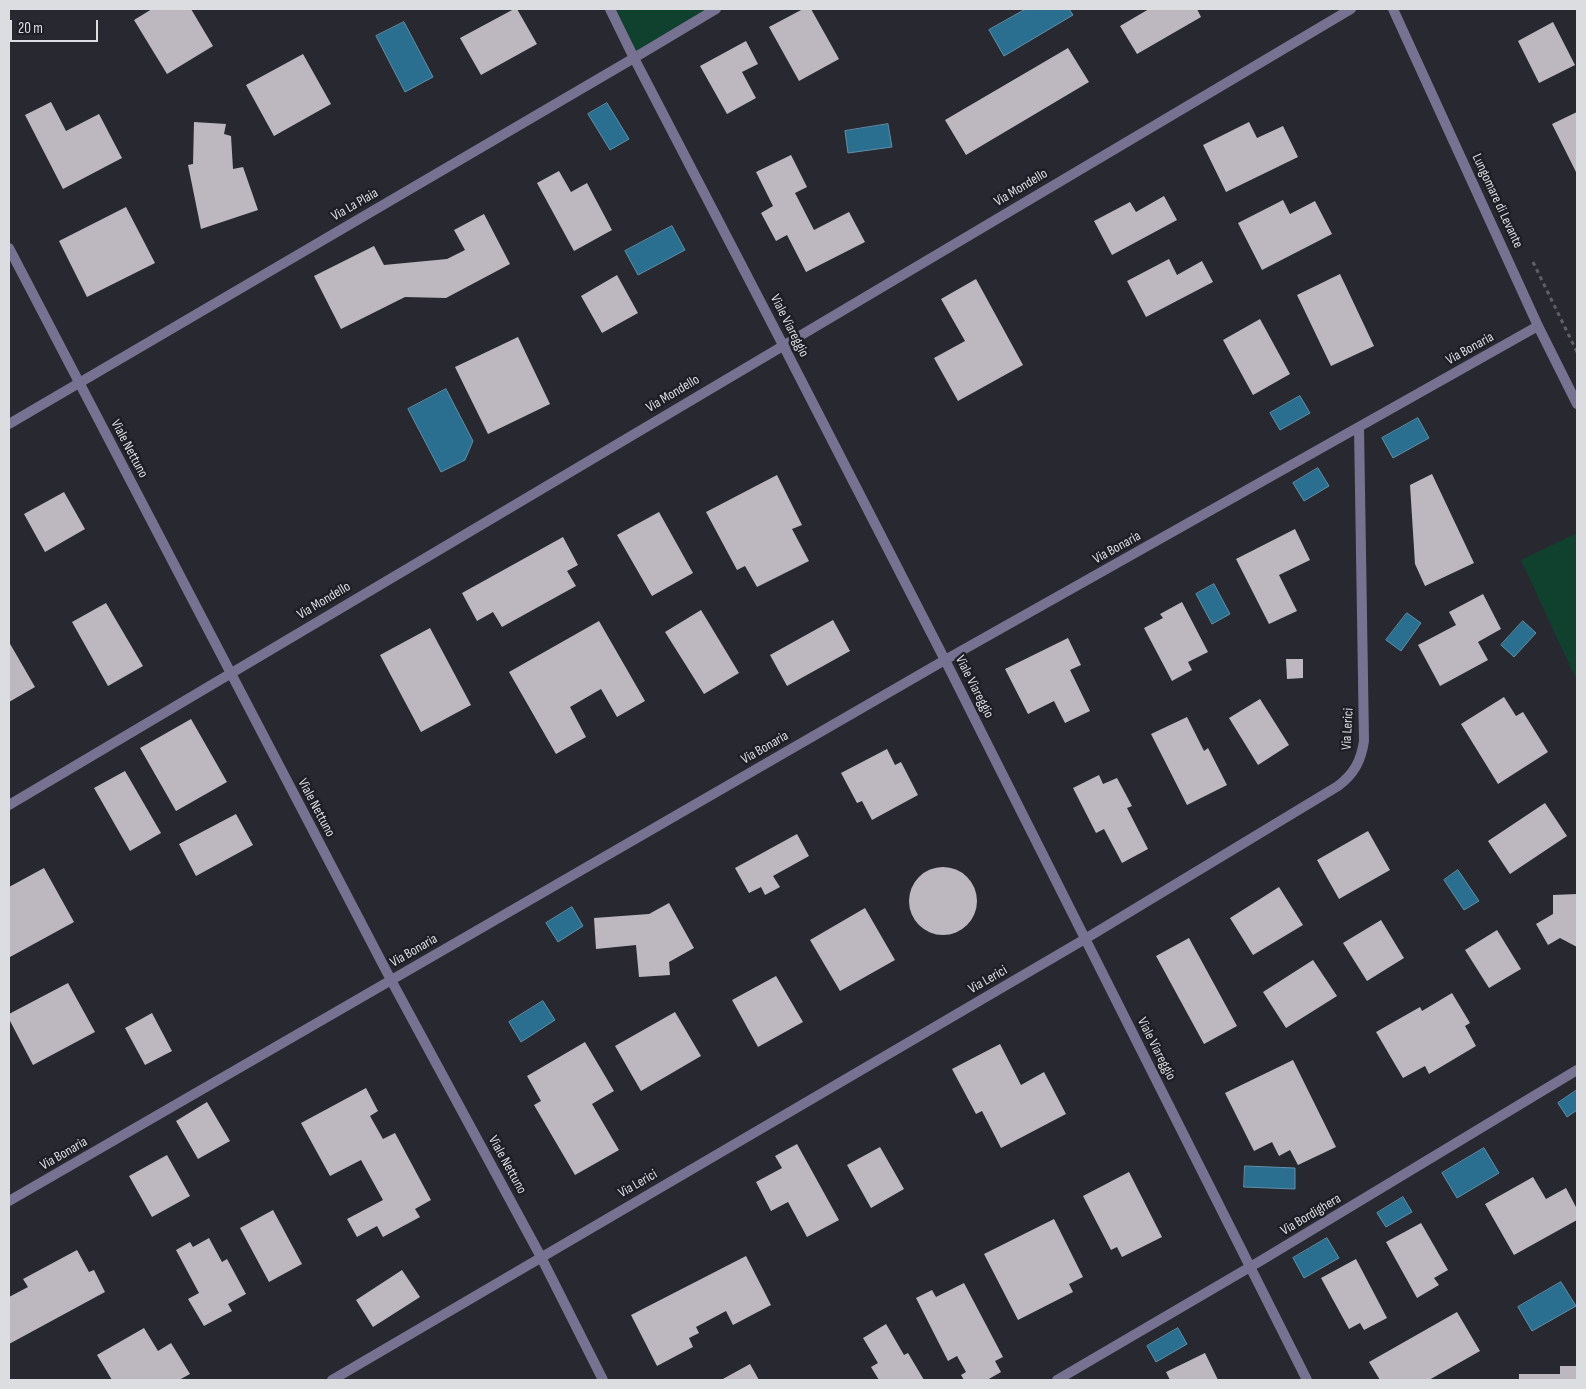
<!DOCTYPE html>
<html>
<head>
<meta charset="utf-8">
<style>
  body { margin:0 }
  #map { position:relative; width:1586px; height:1389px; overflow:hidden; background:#282930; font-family:"Sofia Sans Condensed",sans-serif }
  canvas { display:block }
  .frame { position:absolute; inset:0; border:10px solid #dcdde1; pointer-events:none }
  .scale { position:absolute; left:10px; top:20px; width:88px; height:22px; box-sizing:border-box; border:2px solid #dcdde1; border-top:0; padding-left:6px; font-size:15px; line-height:18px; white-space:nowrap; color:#dcdde1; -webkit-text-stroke:4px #1e1f26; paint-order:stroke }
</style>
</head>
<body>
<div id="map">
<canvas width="1586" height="1389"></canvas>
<div class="frame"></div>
<div class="scale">20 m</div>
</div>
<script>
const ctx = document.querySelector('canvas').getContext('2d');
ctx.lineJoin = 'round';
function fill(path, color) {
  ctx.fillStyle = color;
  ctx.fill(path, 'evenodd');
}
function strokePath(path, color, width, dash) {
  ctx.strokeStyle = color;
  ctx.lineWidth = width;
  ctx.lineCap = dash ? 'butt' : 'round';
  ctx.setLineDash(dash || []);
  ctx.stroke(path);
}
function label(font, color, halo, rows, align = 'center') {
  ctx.font = font + ' "Sofia Sans Condensed",sans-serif';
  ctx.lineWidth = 5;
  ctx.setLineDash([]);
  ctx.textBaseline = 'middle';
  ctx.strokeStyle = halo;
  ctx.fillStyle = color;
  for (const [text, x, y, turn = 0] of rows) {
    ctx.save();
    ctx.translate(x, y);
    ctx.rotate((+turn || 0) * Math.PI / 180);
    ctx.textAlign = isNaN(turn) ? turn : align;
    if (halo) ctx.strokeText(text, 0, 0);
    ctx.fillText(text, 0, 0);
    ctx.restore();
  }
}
const green = new Path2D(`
  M610,9h106l-82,49z
  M1577,533v148l-56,-121z`);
const water = new Path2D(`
  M1026,9h43l4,6 -69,41 -15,-26z
  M404,22l29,55 -28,15 -29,-56z
  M607,103l22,36 -19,11 -22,-36z
  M888,124l4,23 -44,6 -3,-22z
  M672,226l13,24 -47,25 -13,-24z
  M446,389l27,52 -8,19 -24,12 -33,-63z
  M1300,396l10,17 -30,17 -10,-17z
  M1418,418l11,20 -36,20 -11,-20z
  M1318,468l11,18 -25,15 -11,-18z
  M1214,584l16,30 -18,10 -16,-30z
  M1407,613l14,10 -20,28 -15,-11z
  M1523,621l13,12 -22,24 -13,-12z
  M1458,870l21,31 -15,9 -20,-30z
  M572,907l11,19 -25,16 -12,-19z
  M543,1001l12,19 -34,22 -12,-20z
  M1577,1090v20l-10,7 -9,-14z
  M1484,1148l15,25 -42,25 -15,-25z
  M1245,1166l50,2v21l-51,-2z
  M1403,1197l9,15 -26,15 -9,-14z
  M1327,1238l12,20 -35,20 -11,-20z
  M1561,1282l15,24 -44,25 -14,-24z
  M1178,1328l9,16 -31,18 -9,-16z`);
const building = new Path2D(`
  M152,9h39l22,37 -46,28 -33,-54z
  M514,9h3l20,35 -56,31 -21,-37z
  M803,9h8l28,50 -40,22 -30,-54z
  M1149,9h48l4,8 -64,37 -17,-28z
  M1553,22l22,43 -36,18 -21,-42z
  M746,41l12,23 -16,8 14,26 -29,16 -27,-48z
  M1068,48l21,34 -123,73 -21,-35z
  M303,54l28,50 -57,32 -28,-51z
  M51,102l15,29 33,-17 23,44 -59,31 -38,-74z
  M1577,112v62l-25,-50z
  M194,122l32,2 -2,10 7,2 2,33 10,-2 15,43 -57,19 -13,-64 5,-1z
  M1249,122l8,16 26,-12 15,31 -72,35 -23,-47z
  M791,155l16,32 -12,6 19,37 35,-18 16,30 -59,30 -19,-37 -11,6 -15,-28 12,-7 -17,-34z
  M559,171l12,21 16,-9 25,47 -38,21 -37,-68z
  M1164,196l13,24 -65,35 -18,-34 36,-19 6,10z
  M1283,200l7,14 25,-13 17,33 -70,36 -24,-47z
  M126,207l29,56 -68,34 -28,-56z
  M484,214l26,50 -64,34 -41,-1 -64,32 -27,-53 60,-30 10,19 63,-6 18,-9 -11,-20z
  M1169,259l8,16 25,-14 11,21 -67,35 -19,-36z
  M1340,274l34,72 -43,20 -34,-71z
  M617,275l21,38 -36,20 -21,-37z
  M976,279l47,86 -65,36 -24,-43 31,-17 -24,-42z
  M1260,319l30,55 -37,21 -30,-55z
  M518,337l32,67 -62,30 -33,-67z
  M1432,474l42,89 -49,23 -10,-22 -5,-79z
  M777,475l25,50 -10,4 17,32 -52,26 -12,-21 -8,4 -31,-58z
  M64,492l21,37 -40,23 -21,-38z
  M659,512l34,61 -41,23 -35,-61z
  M1295,529l15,31 -31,15 18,36 -28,13 -33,-65z
  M563,537l15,28 -11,6 9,15 -74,41 -9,-15 -16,9 -15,-28z
  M1483,594l18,35 -23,13 10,18 -48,26 -22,-41 38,-20 -7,-13z
  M1182,602l26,50 -20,10 4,8 -20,11 -28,-53 19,-10 -3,-4z
  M106,603l37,63 -35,20 -36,-64z
  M701,610l38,63 -35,21 -39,-62z
  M833,620l17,31 -63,35 -17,-31z
  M599,621l46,80 -28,16 -16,-28 -31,18 16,30 -30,17 -47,-82z
  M430,628l41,77 -50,27 -41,-77z
  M1068,638l13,27 -11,5 20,41 -25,12 -11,-22 -26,13 -23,-45z
  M9,642l26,45 -26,15z
  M1286,659h17v19l-16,1z
  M1504,697l12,19 7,-4 25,40 -50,32 -37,-60z
  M1260,699l29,46 -31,20 -29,-47z
  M1187,717l17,34 4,-3 19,37 -40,20 -36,-71z
  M191,719l36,63 -51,29 -36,-63z
  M887,749l8,16 6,-3 17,33 -46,25 -10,-19 -5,2 -16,-30z
  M125,771l36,62 -31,18 -36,-63z
  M1099,775l4,9 14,-6 15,28 -5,2 21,41 -26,14 -18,-34 -8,4 -23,-45z
  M1545,803l22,33 -57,38 -22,-33z
  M236,814l17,31 -57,31 -17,-32z
  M1368,831l22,39 -51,29 -22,-39z
  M797,834l12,22 -36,20 7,11 -15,8 -4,-8 -12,6 -14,-25z
  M909 901a34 34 0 1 1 68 0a34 34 0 1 1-68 0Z
  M44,868l30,54 -64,35 -1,-3v-67z
  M1279,887l24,38 -50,30 -23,-37z
  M1577,894v53l-17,-9 -12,7 -12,-21 17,-10v-19z
  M669,903l25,45 -25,14 1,13 -31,2 -3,-32 -40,4 -2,-31 55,-4z
  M865,908l30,52 -55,31 -30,-51z
  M1381,920l23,38 -37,23 -24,-38z
  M1497,930l24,39 -32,19 -24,-38z
  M1189,938l48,88 -33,18 -48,-88z
  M1313,960l24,36 -51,32 -23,-36z
  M776,976l27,46 -45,25 -26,-47z
  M68,983l27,49 -62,33 -24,-46v-5z
  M1452,993l18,30 -5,3 11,20 -47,28 -4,-8 -22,12 -27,-46 44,-25 2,4z
  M675,1012l26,44 -60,35 -26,-45z
  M152,1013l20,38 -27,14 -20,-37z
  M585,1042l29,49 -22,13 27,46 -44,25 -41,-70 7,-4 -14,-25z
  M1000,1044l21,41 23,-13 22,42 -65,34 -19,-37 -6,3 -24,-45z
  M1293,1060l43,87 -38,18 -8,-15 -11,6 -7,-14 -18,9 -29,-58z
  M366,1088l12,23 -8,5 13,23 12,-6 36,67 -16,9 5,8 -37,20 -6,-11 -20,11 -10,-18 36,-19 -22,-40 -31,16 -29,-53z
  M207,1102l23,39 -32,18 -22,-38z
  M797,1144l42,76 -32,17 -19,-35 -17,9 -15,-29 26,-14 -7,-12z
  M880,1147l24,42 -33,19 -24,-43z
  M167,1155l23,41 -38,21 -23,-41z
  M1129,1172l33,65 -40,20 -5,-10 -6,3 -28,-54z
  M1533,1177l13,22 20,-11 11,21v11l-63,35 -29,-51z
  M273,1210l29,54 -33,18 -29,-54z
  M1054,1219l29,58 -14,7 4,8 -55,28 -34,-66z
  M1421,1223l27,47 -14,8 5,7 -22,13 -31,-56z
  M209,1238l13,24 5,-3 19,35 -18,10 4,7 -28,15 -16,-27 11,-6 -23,-43 14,-8 3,5z
  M77,1250l12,22 5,-2 11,22 -96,52v-47l19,-10 -5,-8z
  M746,1256l25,49 -38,20 -7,-14 -30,16 3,6 -10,5 4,9 -36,19 -26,-51z
  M1356,1259l31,59 -23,12 -4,-7 -11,6 -28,-51z
  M402,1270l18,27 -47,30 -17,-27z
  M964,1283l39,74 -8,4 6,11 -14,8h-23l-3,-5 5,-3 -9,-16 -9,5 -32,-63 16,-8 4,7z
  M1457,1312l23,39 -51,29h-49l-11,-18z
  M886,1324l18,31 4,-2 16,27h-45l-8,-13 7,-4 -15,-25z
  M144,1328l14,23 13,-8 19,31 -11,6h-67l-15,-25z
  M1205,1353l13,27h-48l-4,-8z
  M750,1364l9,16h-38z
  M1560,1366h17v14h-58v-6h41z`);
const path = new Path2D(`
  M1533,262l44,90`);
const street = new Path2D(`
  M610,9l24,49 149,287 162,315 362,720
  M1393,9l145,317 39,78
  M9,248l382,732 150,277 62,123
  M9,424l625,-366 82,-49
  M9,805l1342,-796
  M9,1201l936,-541 593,-334
  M332,1380l753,-441 253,-153c16,-12 23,-25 26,-45l-5,-314
  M1057,1380l205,-120 315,-190`);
const streetNames = [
  ["Via Mondello",1021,188,-31],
  ["Lungomare di Levante",1497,201,65],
  ["Via La Plaia",355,205,-30],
  ["Viale Viareggio",789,326,63],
  ["Via Bonaria",1470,349,-29],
  ["Via Mondello",673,394,-31],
  ["Viale Nettuno",129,449,62],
  ["Via Bonaria",1117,548,-29],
  ["Via Mondello",324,601,-31],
  ["Viale Viareggio",974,687,63],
  ["Via Lerici",1348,729,-87],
  ["Via Bonaria",765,748,-30],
  ["Viale Nettuno",316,808,62],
  ["Via Bonaria",414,951,-30],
  ["Via Lerici",988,980,-30],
  ["Viale Viareggio",1156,1049,63],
  ["Via Bonaria",64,1154,-30],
  ["Viale Nettuno",507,1165,61],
  ["Via Lerici",638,1184,-30],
  ["Via Bordighera",1311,1215,-31]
];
fill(green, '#10412f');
fill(water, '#2a6f90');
strokePath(water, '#5f90a8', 1);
fill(building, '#bdb8c0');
strokePath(path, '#5f6066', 3, [4, 4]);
strokePath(street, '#787292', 10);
label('14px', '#dcdde1', '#1e1f26', streetNames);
</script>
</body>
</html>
